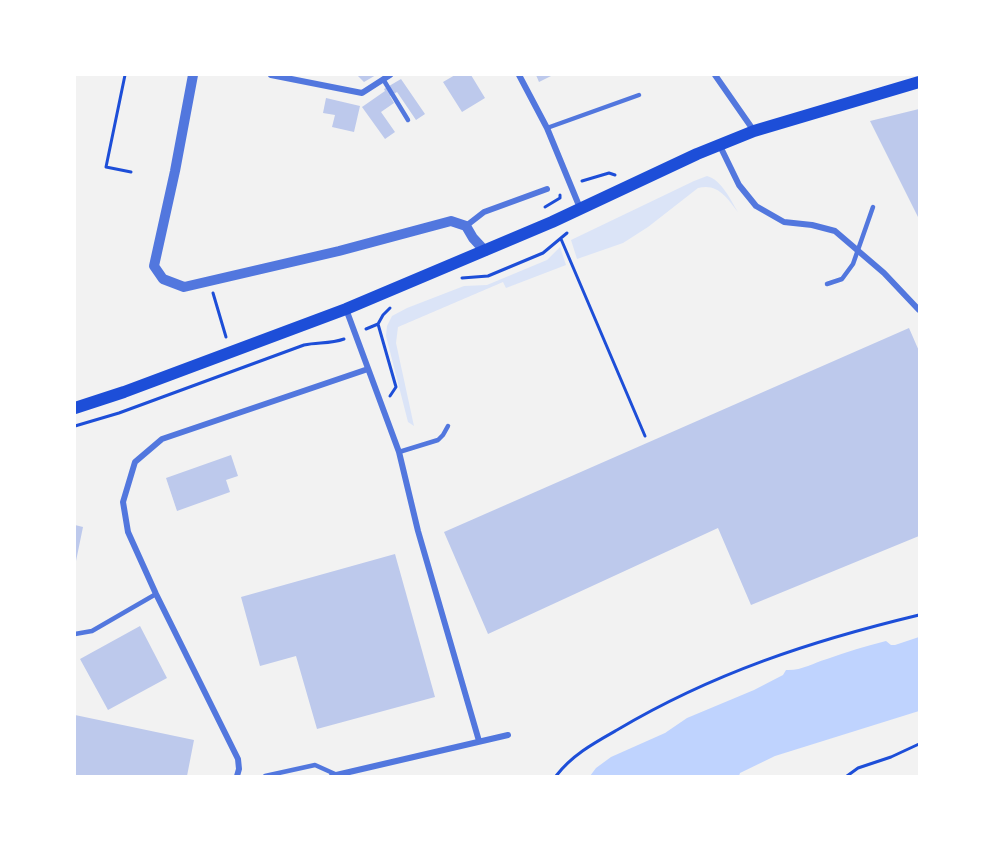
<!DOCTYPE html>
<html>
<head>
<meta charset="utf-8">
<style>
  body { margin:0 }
  #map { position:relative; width:994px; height:851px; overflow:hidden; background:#f2f2f2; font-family:"Golos Text",sans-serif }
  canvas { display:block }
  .frame { position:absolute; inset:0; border:76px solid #fff; pointer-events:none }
</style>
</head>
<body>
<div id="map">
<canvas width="994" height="851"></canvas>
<div class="frame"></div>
</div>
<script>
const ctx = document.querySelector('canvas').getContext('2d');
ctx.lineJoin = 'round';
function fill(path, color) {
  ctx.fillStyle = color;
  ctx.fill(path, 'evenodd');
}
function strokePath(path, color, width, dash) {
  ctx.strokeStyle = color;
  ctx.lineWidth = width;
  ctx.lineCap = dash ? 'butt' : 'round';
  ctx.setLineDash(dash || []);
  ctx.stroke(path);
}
const green = new Path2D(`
  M707,176c15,4 24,25 31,36 -11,-14 -20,-29 -40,-24l-50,39 -25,16 -46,16 -6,-19 123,-59z
  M560,247l6,18 -60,23 -3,-6 -105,45 -2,16 18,83 -6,-4 -22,-86 1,-10 5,-10 15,-8 57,-22 23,-1 60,-25z`);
const water = new Path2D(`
  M919,637v74l-144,45 -35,17 -1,3h-149l6,-8 15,-11 54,-24 22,-15 67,-28 29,-15 3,-5c15,1 27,-7 41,-11 19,-7 39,-13 59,-18l5,4h4z`);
const building = new Path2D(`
  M357,75h19l-12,7z
  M455,75h16l14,23 -23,14 -19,-30z
  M536,75h17l-14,7z
  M401,79l24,35 -9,6 -19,-28 -7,4 4,7 -13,9 14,20 -10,7 -23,-32 23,-16 -1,-2z
  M326,98l34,8 -6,26 -22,-5 3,-12 -12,-2z
  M919,109v110l-49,-98z
  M909,328l10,23v185l-168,69 -33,-77 -230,106 -44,-102z
  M231,455l7,21 -12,4 4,12 -53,19 -11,-33z
  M75,525l8,2 -7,34h-1z
  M395,554l40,143 -118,32 -21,-73 -36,10 -19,-69z
  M140,626l27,52 -59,32 -28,-51z
  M75,715l119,25 -7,36h-112z`);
const path = new Path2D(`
  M125,75l-19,92 25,5
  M582,181l27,-8 6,2
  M545,207l15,-9v-3
  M561,239l84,197
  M462,278l26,-2 55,-23 24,-20
  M213,293l13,44
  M390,308l-7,7 -5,9 18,63 -6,9
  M366,329l12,-5
  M75,426l44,-13 185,-68c14,-3 26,-1 40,-6
  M556,776c16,-21 38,-33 61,-46 96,-57 194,-89 302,-115
  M847,776l11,-8 33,-11 28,-13`);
const service = new Path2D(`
  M383,79l25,41
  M547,128l92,-33
  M827,284l15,-5 11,-15 20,-57
  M399,452l39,-12 5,-5 5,-9
  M75,634l17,-3 64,-37
  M265,776l50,-11 20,9`);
const minor = new Path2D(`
  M271,75l91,18 28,-18
  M519,75l28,53 33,80
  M715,75l39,56
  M720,146l19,39 17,21 28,16 28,3 23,6 49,42 35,37
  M466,226l18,-14 63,-23
  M346,309l53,143 19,79 61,210
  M237,776l2,-7 -1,-10 -82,-165 -28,-62 -5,-30 12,-40 27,-23 206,-70
  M332,776l176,-41`);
const tertiary = new Path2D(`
  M193,75l-18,96 -21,95 9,13 21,8 155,-36 112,-30 15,5 7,12 12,13`);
const secondary = new Path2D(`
  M75,408l49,-16 222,-83 206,-87 145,-68 57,-23 165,-49`);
fill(green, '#dbe4f7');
fill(water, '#bfd3fe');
fill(building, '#bdc9ec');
strokePath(path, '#1d4ed8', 3);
strokePath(service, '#5277de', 4.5);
strokePath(minor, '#5277de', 6);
strokePath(tertiary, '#5277de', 10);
strokePath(secondary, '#1d4ed8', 12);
</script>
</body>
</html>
